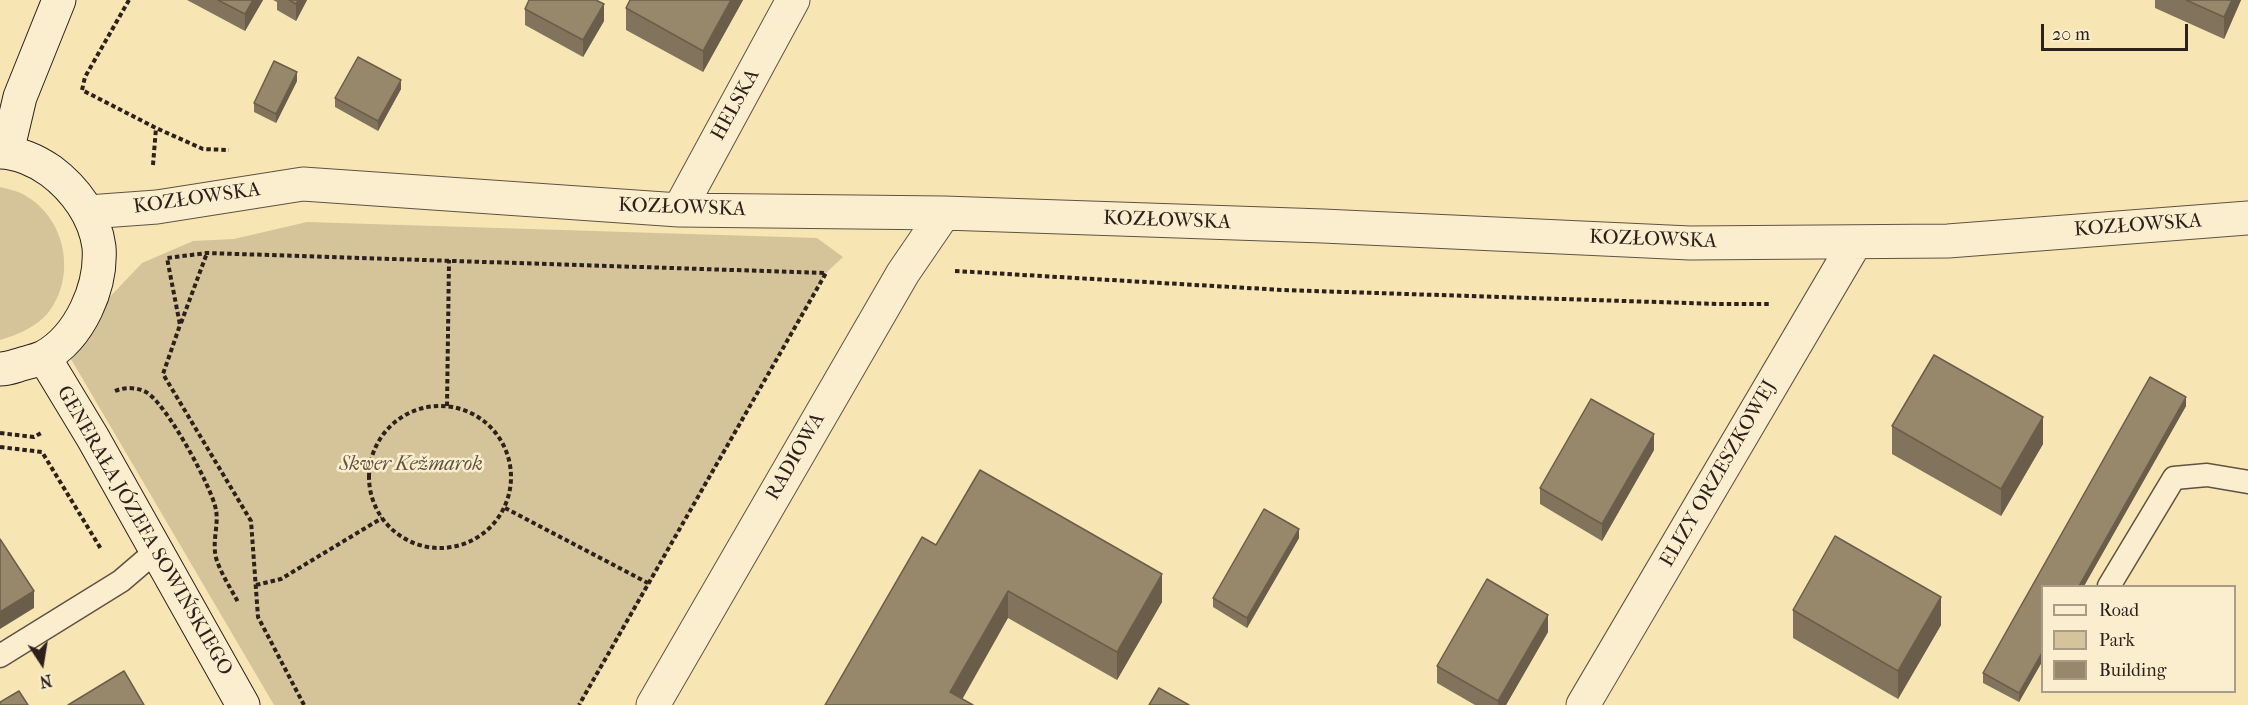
<!DOCTYPE html>
<html>
<head>
<meta charset="utf-8">
<style>
  body { margin:0 }
  #map { position:relative; width:2248px; height:705px; overflow:hidden; background:#f8e5b4; font-family:"IM FELL French Canon",serif }
  canvas { display:block }
  .legend { position:absolute; left:2041px; top:585px; width:195px; height:108px; box-sizing:border-box; background:#faeece; border:2px solid #a89c87; margin:0; padding:8px 10px; list-style:none; font-size:18px; color:#2d211c }
  .legend li { display:flex; align-items:center; gap:12px; height:30px }
  .legend b { width:30px; border:2px solid #a89c87 }
  .north { position:absolute; left:12px; top:633px; width:60px; height:60px; -webkit-text-stroke:4px #faeece; paint-order:stroke; rotate:168deg; font-size:16px; font-weight:700; line-height:24px; text-align:center; color:#2d211c }
  .north::after { content:''; display:block; margin:auto; width:21px; height:27px; background:#2d211c; clip-path:polygon(50% 0,100% 100%,50% 72%,0 100%) }
  .scale { position:absolute; left:2041px; top:24px; width:147px; height:27px; box-sizing:border-box; border:3px solid #2d211c; border-top:0; padding-left:8px; font-size:18px; line-height:21px; white-space:nowrap; color:#2d211c; -webkit-text-stroke:4px #faeece; paint-order:stroke }
</style>
</head>
<body>
<div id="map">
<canvas width="2248" height="705"></canvas>
<ul class="legend">
<li><b style="height:8px;background:#faeece"></b>Road</li>
<li><b style="height:16px;background:#d5c49a"></b>Park</li>
<li><b style="height:16px;background:#97876b"></b>Building</li>
</ul>
<div class="north">N</div>
<div class="scale">20 m</div>
</div>
<script>
const ctx = document.querySelector('canvas').getContext('2d');
ctx.lineJoin = 'round';
function fill(path, color) {
  ctx.fillStyle = color;
  ctx.fill(path, 'evenodd');
}
function strokePath(path, color, width, dash) {
  ctx.strokeStyle = color;
  ctx.lineWidth = width;
  ctx.lineCap = dash ? 'butt' : 'round';
  ctx.setLineDash(dash || []);
  ctx.stroke(path);
}
function label(font, color, halo, rows, align = 'center') {
  ctx.font = font + ' "IM FELL French Canon",serif';
  ctx.lineWidth = 5;
  ctx.setLineDash([]);
  ctx.textBaseline = 'middle';
  ctx.strokeStyle = halo;
  ctx.fillStyle = color;
  for (const [text, x, y, turn = 0] of rows) {
    ctx.save();
    ctx.translate(x, y);
    ctx.rotate((+turn || 0) * Math.PI / 180);
    ctx.textAlign = isNaN(turn) ? turn : align;
    if (halo) ctx.strokeText(text, 0, 0);
    ctx.fillText(text, 0, 0);
    ctx.restore();
  }
}
const green = new Path2D(`
  M0,187c8,2 19,4 26,9 40,23 51,81 22,117 -12,14 -31,22 -48,27z
  M307,222l510,16 26,19 -17,16 -245,432h-307l-206,-351 38,-53 36,-38 51,-22 41,-2z`);
const path = new Path2D(`
  M129,0l-44,77 -3,13 74,38 47,21 26,1
  M153,165l3,-37
  M955,271l328,19 435,14h51
  M181,323l26,-70
  M115,391c10,-4 21,-4 31,1 20,11 66,95 70,118 3,16 -5,34 1,51 5,14 14,28 21,41
  M369 477a71 71 0 1 1 142 0a71 71 0 1 1-142 0Z
  M447,406l2,-146
  M0,433l34,4 7,-4
  M0,447l42,5 59,97
  M505,508l143,75
  M256,585l25,-6 101,-61
  M304,705l-46,-88 -7,-96 -88,-147 17,-49 -13,-67 40,-5 619,20 -247,432`);
const lane = new Path2D(`
  M2109,586l65,-108 33,-3 41,7
  M0,656l121,-75 35,-30`);
const street = new Path2D(`
  M679,210l114,-210
  M88,212l69,-5 146,-23 376,26 265,3 379,13 367,17 258,-2 300,-23
  M653,705l250,-432 41,-60
  M1583,705l272,-462`);
const secondary = new Path2D(`
  M0,152c17,0 37,9 51,19 24,18 44,45 48,76 3,40 -19,90 -55,110 -6,3 -15,5 -22,7 -7,2 -14,5 -22,5
  M7,152l13,-55 39,-97
  M44,357l49,81 150,267`);
const wall = new Path2D(`
  M187,0h76l-18,31z
  M273,0h34l-11,21 -19,-11v-8z
  M743,0l-40,72 -77,-42v-22z
  M2155,0h86l-17,39 -69,-31z
  M525,9l79,12 -21,36 -58,-32z
  M297,81l-21,42 -22,-11v-9z
  M401,89l-23,42 -43,-24v-9z
  M2150,377l36,20v9l-102,180h-41v74l-24,42 -36,-19v-10z
  M1892,426l151,18 -42,72 -109,-62z
  M1654,450l-52,91 -62,-37v-16z
  M1299,538l-52,90 -34,-21v-9z
  M936,545l226,57 -45,78 -109,-62 -183,87z
  M1793,610l148,15 -43,74 -105,-61z
  M1548,632l-42,73h-31l-38,-22v-17z`);
const shadedWall = new Path2D(`
  M253,0h10l-18,31v-17z
  M298,0h9l-11,21v-17z
  M731,0h12l-40,72v-21z
  M2232,0h9l-17,39v-22z
  M604,4v17l-21,36v-17z
  M297,72v9l-21,42v-9z
  M401,80v9l-23,42v-10z
  M2186,397v9l-102,180h-5z
  M2043,417v27l-42,72v-27z
  M1654,434v16l-52,91v-17z
  M1299,529v9l-52,90v-10z
  M1162,574v28l-45,78v-28z
  M34,591v17l-34,21v-17z
  M1008,591v27l-49,87 -9,-13z
  M1941,597v28l-43,74v-28z
  M1548,615v17l-42,73h-8v-4z
  M2043,651v9l-24,42v-9z`);
const building = new Path2D(`
  M218,0h35l-8,14z
  M289,0h9l-2,4z
  M529,0h67l8,4 -21,36 -58,-31z
  M630,0h101l-28,51 -77,-43z
  M2186,0h46l-8,17z
  M358,57l43,23 -23,41 -43,-23z
  M274,61l23,11 -21,42 -22,-11z
  M1934,355l109,62 -42,72 -109,-63z
  M2150,377l36,20 -107,189h-36v65l-24,42 -36,-20z
  M1591,399l63,35 -52,90 -62,-36z
  M980,470l182,104 -45,78 -109,-61 -58,101 23,13h-148l97,-168 14,8z
  M1264,509l35,20 -52,89 -34,-20z
  M1835,536l106,61 -43,74 -105,-61z
  M0,539l34,52 -34,21z
  M1487,579l61,36 -50,86 -61,-35z
  M124,671l20,34h-76z
  M1159,688l30,17h-40z
  M19,691l9,14h-28v-3z`);
const streetNames = [
  ["HELSKA",736,105,-61],
  ["KOZŁOWSKA",197,199,-8],
  ["KOZŁOWSKA",682,208,2],
  ["KOZŁOWSKA",1167,221,2],
  ["KOZŁOWSKA",2138,226,-4],
  ["KOZŁOWSKA",1653,240,2],
  ["RADIOWA",796,457,-60],
  ["ELIZY ORZESZKOWEJ",1719,474,-60],
  ["GENERAŁA JÓZEFA SOWIŃSKIEGO",144,531,60]
];
const parkNames = [
  ["Skwer Kežmarok",411,465]
];
fill(green, '#d5c49a');
strokePath(lane, '#605242', 25);
strokePath(street, '#605242', 35);
strokePath(secondary, '#2d211c', 35);
strokePath(path, '#2d211c', 4, [4.5, 3]);
strokePath(lane, '#faeece', 22);
strokePath(street, '#faeece', 33);
strokePath(secondary, '#faeece', 33);
fill(wall, '#82745c');
fill(shadedWall, '#6a5e4b');
fill(building, '#97876b');
strokePath(building, '#6a5e4b', 1.5);
label('20px', '#2d211c', '#faeece', streetNames);
label('italic 20px', '#5f5242', '#faeece', parkNames);
</script>
</body>
</html>
